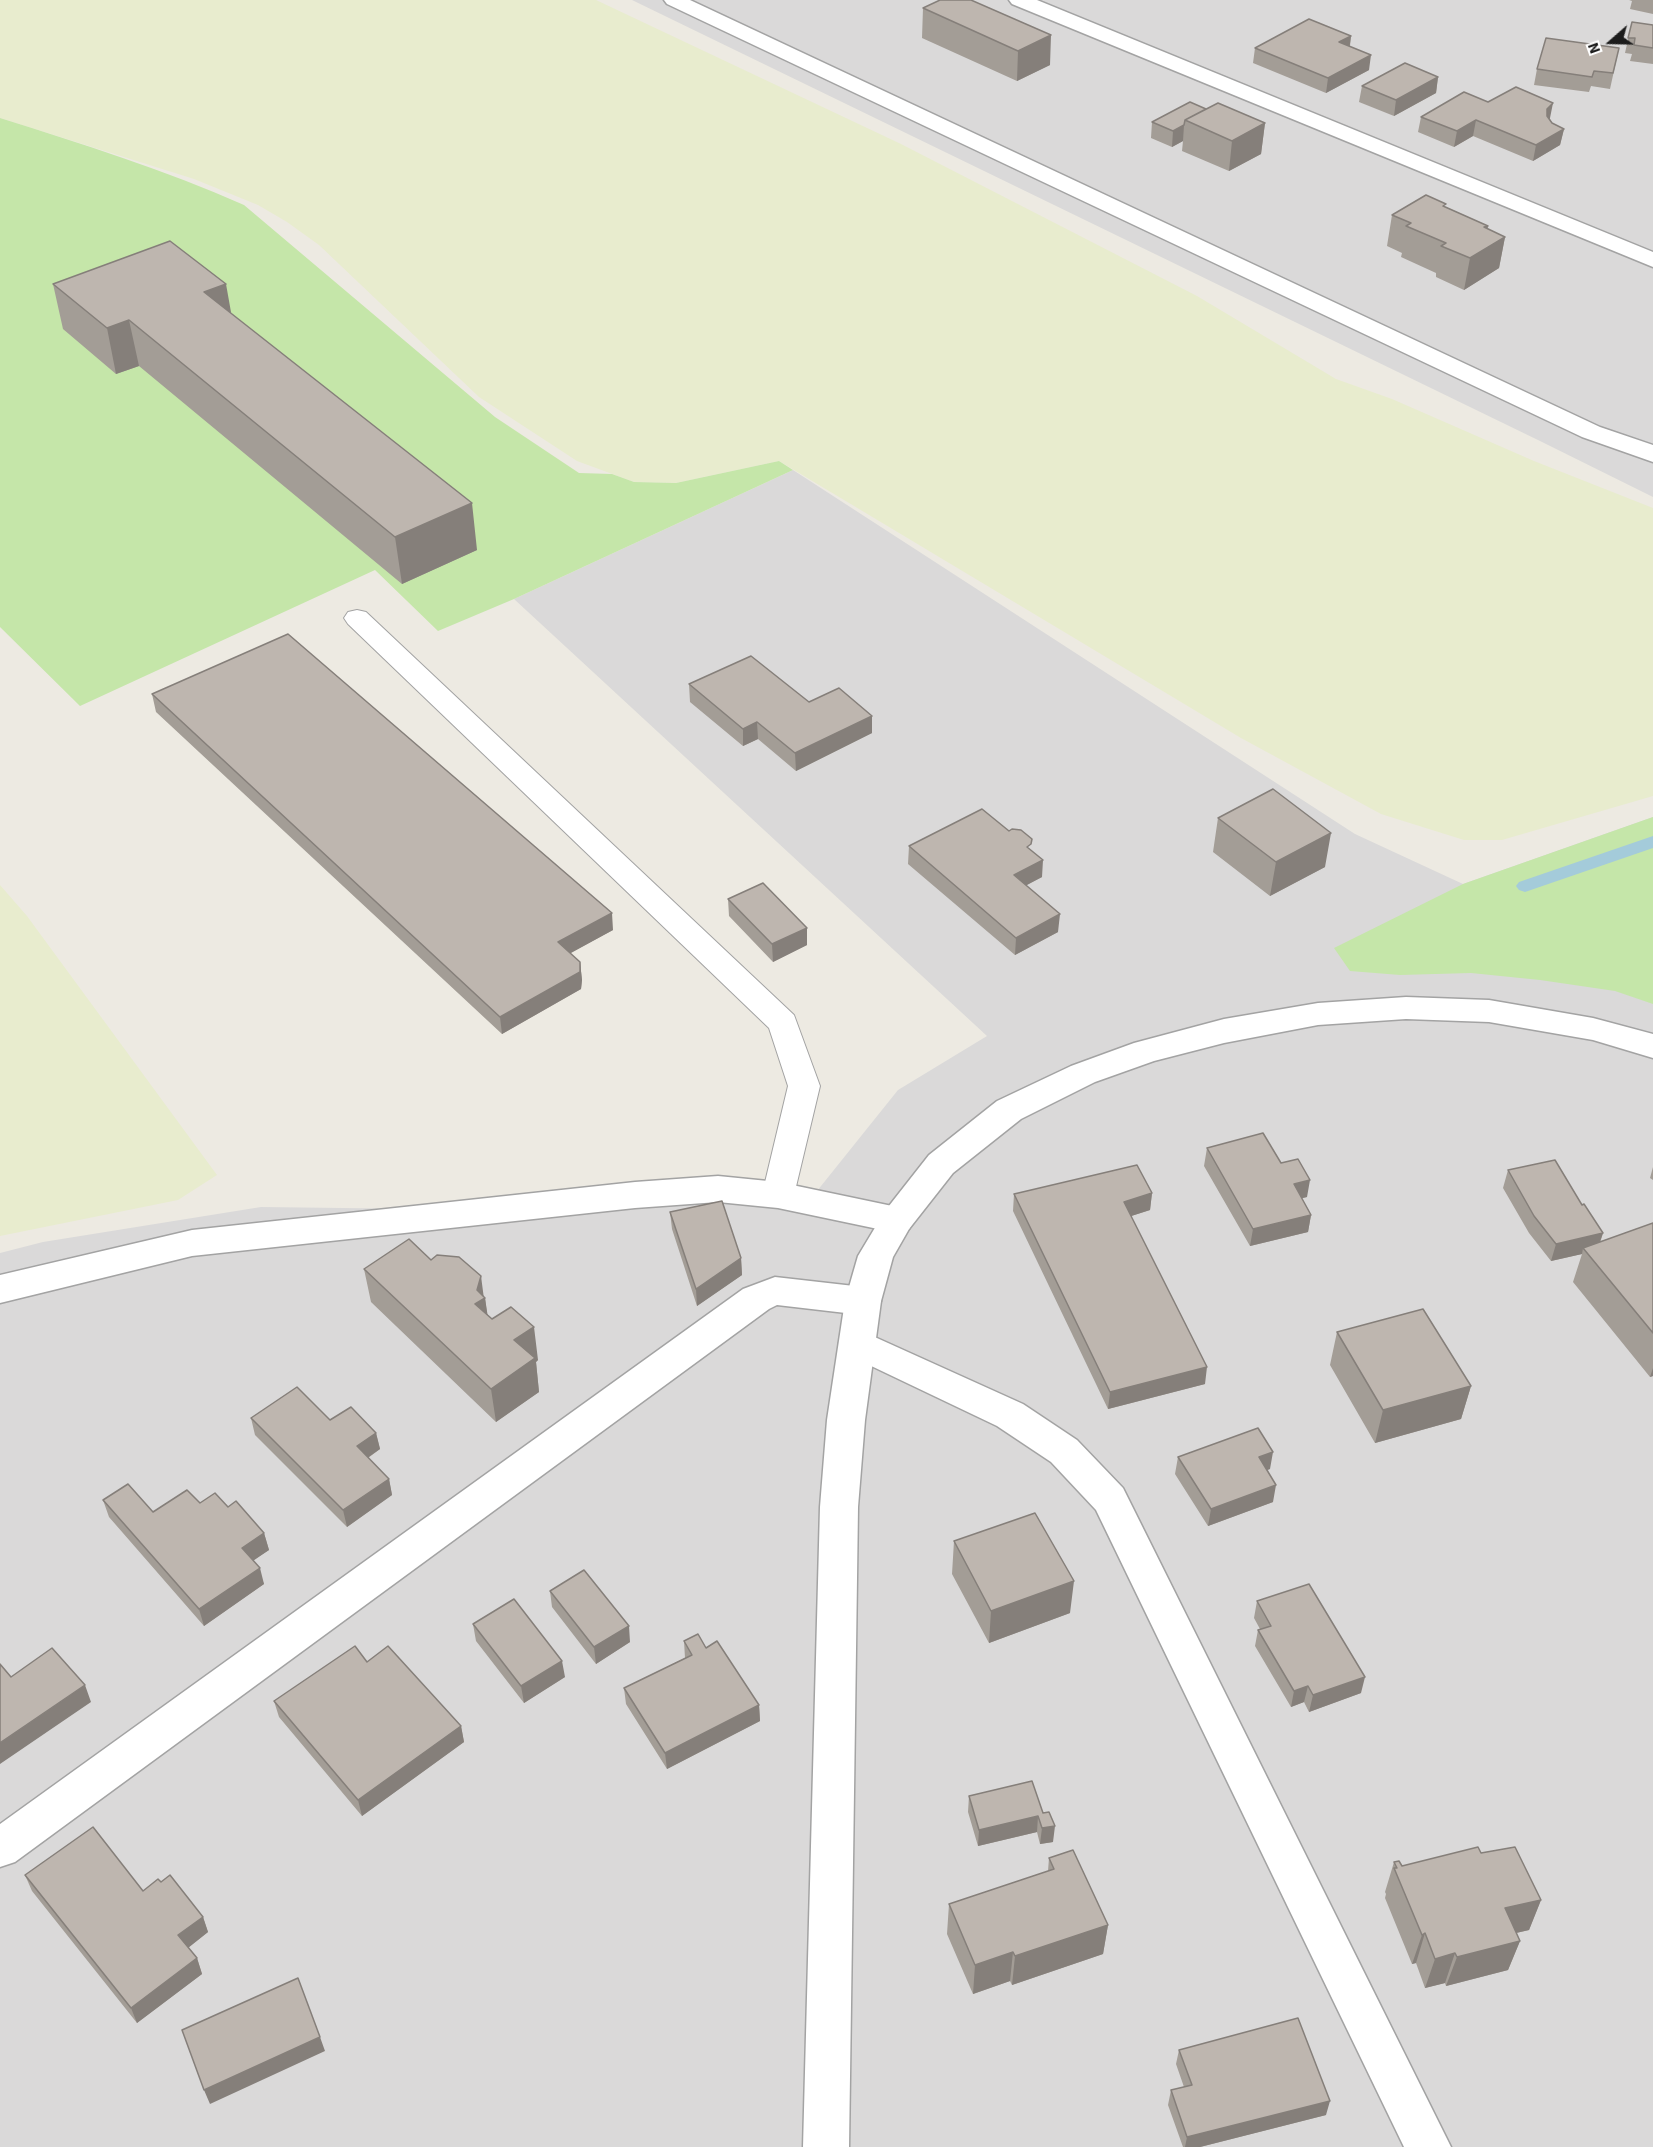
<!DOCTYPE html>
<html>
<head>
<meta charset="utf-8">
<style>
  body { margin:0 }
  #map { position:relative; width:1653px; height:2147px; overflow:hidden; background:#edeae2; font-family:"Source Sans 3",sans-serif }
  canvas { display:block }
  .north { position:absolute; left:1581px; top:12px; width:60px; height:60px; -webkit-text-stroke:4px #fff; paint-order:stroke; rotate:250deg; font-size:16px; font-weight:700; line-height:24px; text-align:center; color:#1c1c1c }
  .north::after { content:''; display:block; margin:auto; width:21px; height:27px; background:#1c1c1c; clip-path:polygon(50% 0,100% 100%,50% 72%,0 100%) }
</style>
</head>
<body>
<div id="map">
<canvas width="1653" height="2147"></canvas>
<div class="north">N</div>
</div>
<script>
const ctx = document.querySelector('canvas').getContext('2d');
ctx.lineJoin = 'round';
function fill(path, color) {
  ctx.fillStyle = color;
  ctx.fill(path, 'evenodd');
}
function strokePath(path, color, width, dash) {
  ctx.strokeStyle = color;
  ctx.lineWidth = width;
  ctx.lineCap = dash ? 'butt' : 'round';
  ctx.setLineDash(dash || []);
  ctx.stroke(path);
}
const residential = new Path2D(`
  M632,0h1021v497l-113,-56z
  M793,470l562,364 108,50 190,-67v1330h-1653v-894l43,-11 218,-35 163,2 389,-13 85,-106 89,-54 -473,-437z`);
const farmland = new Path2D(`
  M0,0h596l305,144 296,152 139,83 56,20 142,62 119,47v288l-151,44h-38l-83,-26 -140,-76 -462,-277 -103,22 -42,-1 -57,-21 -98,-64 -160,-152 -32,-23 -29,-17 -64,-26 -194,-61z
  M0,885l27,31 190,259 -39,25 -178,36z`);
const grass = new Path2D(`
  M0,118c83,26 165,52 244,87l251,212 84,56 33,1 22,8 42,1 103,-22 14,9 -279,129 -76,32 -63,-61 -295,136 -80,-79z
  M1653,817v187l-38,-13 -75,-11 -69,-7 -71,2 -50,-4 -16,-23 129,-64z`);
const stream = new Path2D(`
  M1653,836v12l-128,44 -6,-2 -3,-4 3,-4z`);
const service = new Path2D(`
  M357,610l9,2 428,403 26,71 -26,109 -4,9 -12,3 -12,-3 -4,-9 26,-109 -19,-58 -421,-404 -4,-6 4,-6z`);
const minor = new Path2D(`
  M1009,0h28l616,252v15l-641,-263z
  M718,1176l60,6 119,25 12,4 5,9 -5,9 -12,4 -119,-25 -60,-6 -83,6 -443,48 -192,47v-28l192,-45 443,-48z
  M775,1277l88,10 13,4 5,10 -5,10 -13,4 -86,-10 -8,4 -754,553 -15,5v-43l743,-535z
  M857,1329l166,75 54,36 46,48 328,659h-47l-308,-637 -45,-48 -54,-36 -153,-73 -5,-10 5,-10z`);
const tertiary = new Path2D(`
  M664,0h26l910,427 53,18v17l-71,-25 -915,-433z
  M1406,997l83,3 104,18 60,16v24l-60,-18 -104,-18 -83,-3 -88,6 -94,18 -70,18 -59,21 -74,37 -68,54 -44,56 -16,28 -12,44 -16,119 -7,87 -9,640h-46l17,-640 7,-87 18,-119 13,-45 27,-45 44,-56 68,-54 74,-35 63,-23 90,-24 94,-16z`);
const wall = new Path2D(`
  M1629,0h24v14l-23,-5 2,-8z
  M923,8l127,57 -33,16 -95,-43z
  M1632,22l21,3v39l-23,-3 2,-7 -7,-1z
  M1351,36l-1,10 19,24 -43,23 -73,-30 2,-15z
  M1619,48l-9,41 -19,-3 -2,6 -55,-7 3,-16z
  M1438,77l-2,16 -42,23 -35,-14 3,-16z
  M1488,102l62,16v1l2,4 12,6 -4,16 -27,16 -60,-25 -19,11 -36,-15 3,-15z
  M1206,109l59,14 -4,31 -32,17 -47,-20 1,-10 -11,6 -21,-9 1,-16z
  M1446,207l42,19 -1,3 18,8 -6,31 -35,22 -28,-13v-4l-35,-16 1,-4 -15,-7 5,-31z
  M53,284l178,29 246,237 -75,34 -263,-218 -23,8 -53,-45z
  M689,684l120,18 63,14v17l-76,38 -38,-32 -15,7 -53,-44z
  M152,694l461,236 -43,23 10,9 2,18 -1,9 -79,45 -346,-322z
  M1218,818l107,49 -55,29 -57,-44z
  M909,846l122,4 11,27 -16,8 32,47 -43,23 -107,-91z
  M728,899l79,29v17l-34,17 -44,-46z
  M1207,1148l100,49 -5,1 9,17 -3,17 -58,14 -46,-80z
  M1653,1167v13l-3,-2z
  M1508,1170l74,35 21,28 -3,10 53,-20v153l-3,1 -77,-95 9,-28 -31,7 -22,-28 -26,-45z
  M1152,1193l-2,17 -19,6 74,168 -97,25 -95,-198 1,-17z
  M670,1212l71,46 1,17 -45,31 -25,-77z
  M431,1260l53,37 1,1 2,16 51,46 -2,2 3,30 -43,30 -125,-120 -7,-33z
  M1337,1332l134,54 -10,33 -86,24 -45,-78z
  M251,1418l125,15 4,16 -12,9 21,21 3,16 -45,32 -92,-92z
  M1178,1457l92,12 -3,1 6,32 -65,24 -33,-52z
  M103,1500l50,12 47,-9 28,4 36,26 5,17 -16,10 11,24 -60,42 -95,-109z
  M954,1541l116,72 -81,30 -37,-69z
  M550,1591l80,51 -34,22 -44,-57z
  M1257,1601l104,92 -52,19 -5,-10 -13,5 -36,-61 3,-16 2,-1 -6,-11z
  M473,1624l92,53 -41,26 -48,-62z
  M684,1641l22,7 53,57 1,16 -93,48 -41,-65 -2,-16 61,-30z
  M274,1701l187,25 3,16 -102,74 -83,-99z
  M1032,1781l21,61 -13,2 -3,-12 -59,14 -10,-34 1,-16z
  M1049,1858l59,67 -5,29 -91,31 -2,-4 -37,13 -26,-60 2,-30 99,-33z
  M1394,1862l8,4 139,34 -12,30 -13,3 4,8 -12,29 -62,16 -1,-3 -20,5 -9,-25 -4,1 -27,-66 1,-4 -1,-2z
  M25,1875l118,16 18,-9 42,35 5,15 -20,16 9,10 5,16 -65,49 -105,-132z
  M1179,2050l147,65 -126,32h-17l-15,-42 3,-15 13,-3 -8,-23z`);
const shadedWall = new Path2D(`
  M1051,35l-1,30 -33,16 1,-30z
  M1351,36l-2,15 -10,-9z
  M1371,55l-2,15 -43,23 2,-15z
  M1438,77l-2,16 -42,23 2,-16z
  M1553,103l-3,15 -6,7 3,-16z
  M1476,120l-3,16 -19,11 3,-16z
  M1265,123l-4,31 -32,17 3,-30z
  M1184,125l-1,16 -11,6 1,-16z
  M1564,129l-4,16 -27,16 3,-16z
  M1488,226l-5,24 22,-13 -6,31 -35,22 6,-32 14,-31z
  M226,284l8,45 -30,-37z
  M129,320l10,46 -23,8 -9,-46z
  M472,503l5,47 -75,34 -7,-47z
  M872,716v17l-76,38 -1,-18z
  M757,722l1,17 -15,7v-17z
  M1331,833l-6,34 -55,29 6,-34z
  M1043,860l-1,17 -30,16 2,-18z
  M612,913l1,17 -53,29 -2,-17z
  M1060,914l-2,18 -43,23 1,-17z
  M807,928v17l-34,17 -1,-18z
  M580,962l2,18 -1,9 -79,45 -2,-17z
  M1310,1180l-3,17 -17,4 4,-17z
  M1152,1193l-2,17 -28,9 2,-17z
  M1311,1215l-3,17 -58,14 3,-17z
  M1603,1233l-6,17 -14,-2 -1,6 -31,7 5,-17z
  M741,1258l1,17 -45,31 -1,-17z
  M481,1276l3,23 1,-1 5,33 -15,-27 2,-14z
  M534,1327l4,33 -2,2 3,30 -43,30 -5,-33 23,-49z
  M1207,1367l-2,17 -97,25 2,-17z
  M1653,1368v8l-3,1z
  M1471,1386l-10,33 -86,24 8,-33z
  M376,1433l4,16 -20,14 -3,-17z
  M1273,1452l-3,17 -15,5 4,-17z
  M389,1479l3,16 -45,32 -4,-17z
  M1276,1485l-3,17 -65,24 3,-17z
  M264,1533l5,17 -22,15 -5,-17z
  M260,1568l4,16 -60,42 -5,-17z
  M1074,1581l-4,32 -81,30 2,-32z
  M629,1626l1,16 -34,22 -2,-17z
  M562,1661l3,16 -41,26 -3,-17z
  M1365,1677l-4,16 -52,19 4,-17z
  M85,1685l6,17 -91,62v-21z
  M1308,1686l-4,16 -13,5 3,-16z
  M759,1705l1,16 -93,48 -2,-16z
  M461,1726l3,16 -102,74 -4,-16z
  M1038,1816l-1,16 -59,14 1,-16z
  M1055,1826l-2,16 -13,2 2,-16z
  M1541,1900l-12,30 -35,8 11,-30z
  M203,1917l5,15 -24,19 -6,-16z
  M1108,1925l-5,29 -91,31 3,-29z
  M1425,1933l-9,30 -4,1 10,-29z
  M1520,1941l-12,29 -62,16 11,-29z
  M1013,1952l-3,29 -37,13 2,-29z
  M1455,1953l-10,30 -20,5 10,-29z
  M197,1958l5,16 -65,49 -6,-15z
  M320,2037l5,14 -115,53 -6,-14z
  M1330,2101l-4,14 -126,32h-15l2,-10z`);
const building = new Path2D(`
  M940,0h31l80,35 -33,16 -95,-43z
  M1309,19l42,17 -12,6 32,13 -43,23 -73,-30z
  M1632,22l21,3v23l-19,-3 1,-7h-7z
  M1546,38l73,10 -6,25 -19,-2 -2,6 -55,-8z
  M1405,63l33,14 -42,23 -34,-14z
  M1516,87l37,16 -6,6v7l5,7 12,6 -28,16 -60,-25 -19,11 -36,-14 43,-25 24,10z
  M1190,102l16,7 -21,11 -1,5 -11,6 -21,-9z
  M1218,103l47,20 -33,18 -47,-21z
  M1426,195l20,9 -3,2 45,20 -4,1 21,10 -35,21 -29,-12 5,-3 -40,-17 5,-3 -19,-8z
  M170,241l56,43 -22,8 268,211 -77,34 -266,-217 -22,8 -54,-44z
  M288,634l324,279 -54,29 22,20v10l-80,45 -348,-323z
  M751,656l58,46 30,-14 33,28 -77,37 -38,-31 -14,7 -54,-45z
  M1273,789l58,44 -55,29 -58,-44z
  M982,809l27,22 3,-2 9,1 11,9 -1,5 -4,3 16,13 -29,15 46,39 -44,24 -107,-92z
  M763,883l44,45 -35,16 -44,-45z
  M1263,1133l18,30 17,-4 12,21 -16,4 17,31 -58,14 -46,-81z
  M1555,1160l27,45 2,-1 19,29 -47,11 -22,-28 -26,-46z
  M1137,1165l15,28 -28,9 83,165 -97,25 -96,-198z
  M722,1201l19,57 -45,31 -26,-77z
  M1653,1223v110l-70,-85z
  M409,1239l22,21 6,-5 22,2 22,19 -4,14 8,8 -10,6 17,15 19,-12 23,20 -20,13 21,18 -44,31 -127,-120z
  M1423,1309l48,77 -88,24 -46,-78z
  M297,1387l33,33 21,-13 25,26 -19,13 32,33 -46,31 -92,-92z
  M1258,1428l15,24 -14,5 17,28 -65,24 -33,-52z
  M128,1484l25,28 34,-22 13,13 15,-10 13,14 8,-6 28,32 -22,15 18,20 -61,41 -96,-109z
  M1035,1513l39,68 -83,30 -37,-70z
  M584,1570l45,56 -35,21 -44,-56z
  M1309,1584l56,93 -52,18 -5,-9 -14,5 -36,-61 13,-4 -14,-25z
  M514,1599l48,62 -41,25 -48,-62z
  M698,1634l8,14 11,-7 42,64 -94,48 -41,-65 68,-33 -8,-14z
  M355,1646l12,16 21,-16 73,80 -103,74 -84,-99z
  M52,1648l33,37 -85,58v-79l11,13z
  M1032,1781l11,32 6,-1 6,14 -13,2 -4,-12 -59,14 -10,-34z
  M93,1827l50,64 15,-12 3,3 9,-7 33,42 -25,18 19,23 -66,50 -106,-133z
  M1478,1847l3,6 34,-6 26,53 -36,8 15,33 -63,16 -2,-4 -20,6 -10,-26 -3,2 -28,-67h3l-3,-6 5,-1 3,5z
  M1073,1850l35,75 -93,31 -2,-4 -38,13 -26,-61 105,-35 -5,-11z
  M298,1978l22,59 -116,53 -22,-60z
  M1298,2018l32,83 -143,36 -16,-47 21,-5 -13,-35z`);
fill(residential, '#dad9d9');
fill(farmland, '#e8ecce');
fill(grass, '#c5e6a9');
fill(stream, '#a4cbda');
strokePath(service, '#a3a3a3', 2);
strokePath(minor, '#a3a3a3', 3);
strokePath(tertiary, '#a3a3a3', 3);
fill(service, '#fff');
fill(minor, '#fff');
fill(tertiary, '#fff');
fill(wall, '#a39d96');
fill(shadedWall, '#857f7a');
fill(building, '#beb6af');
strokePath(building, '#857f7a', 1.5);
</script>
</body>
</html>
